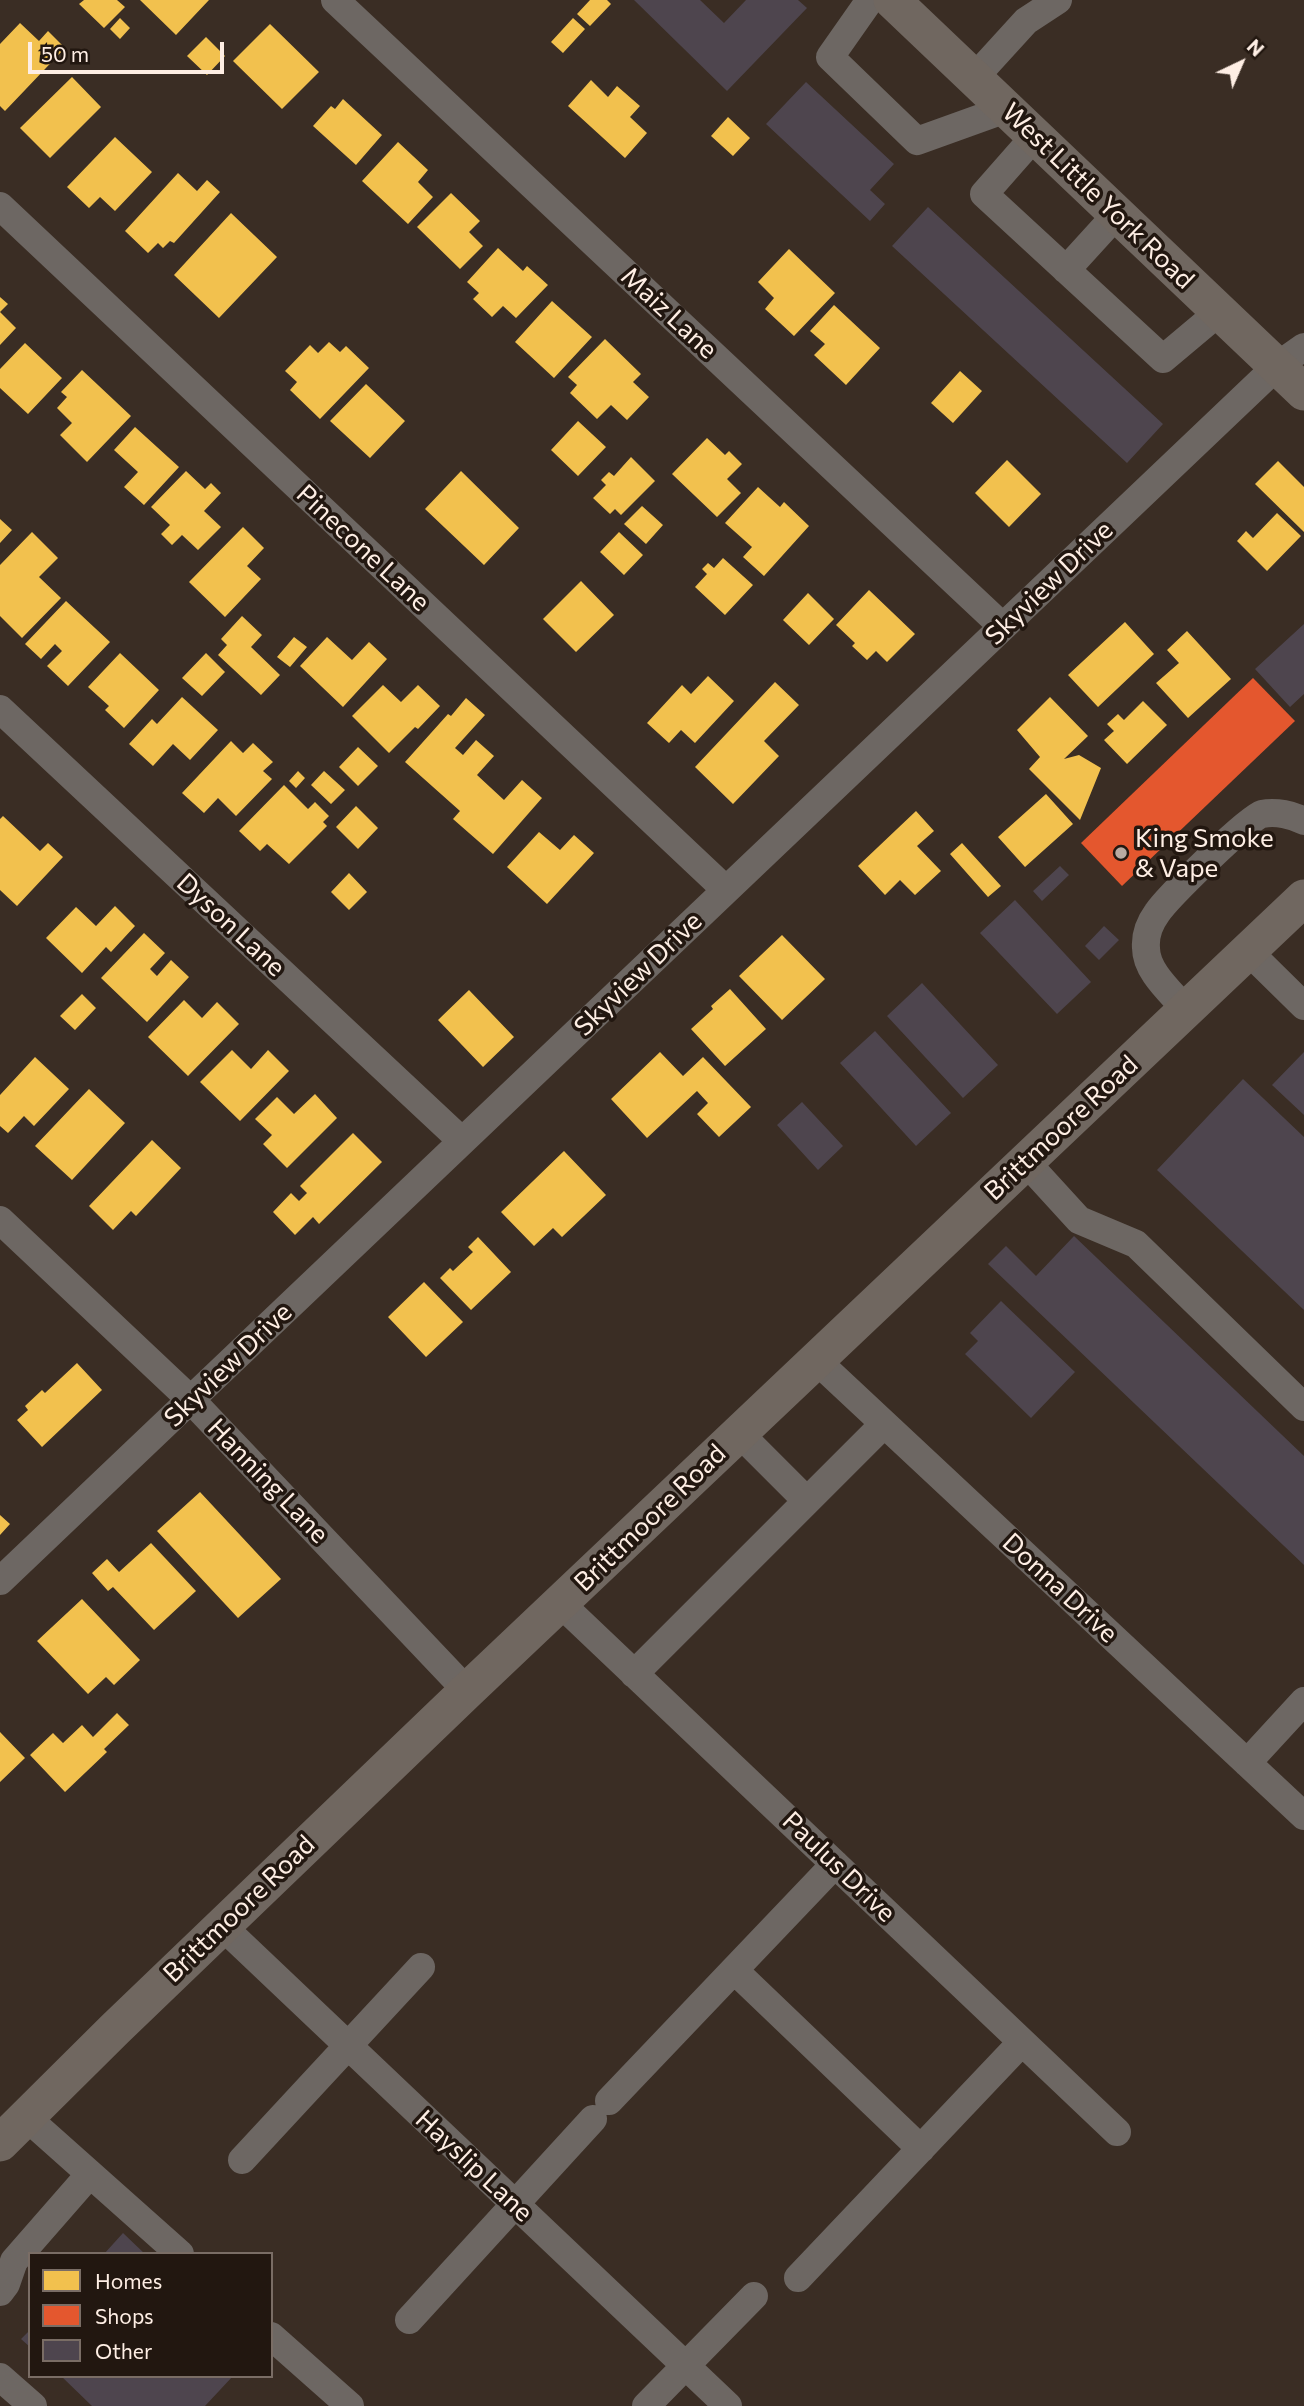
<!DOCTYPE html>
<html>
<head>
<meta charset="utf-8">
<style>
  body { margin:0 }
  #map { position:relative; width:1304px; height:2406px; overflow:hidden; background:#3a2d24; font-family:Commissioner,sans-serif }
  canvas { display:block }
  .legend { position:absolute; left:28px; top:2252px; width:245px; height:126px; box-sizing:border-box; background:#221710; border:2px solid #7a6d65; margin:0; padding:9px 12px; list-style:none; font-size:21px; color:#feeee4 }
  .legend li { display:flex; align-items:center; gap:14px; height:35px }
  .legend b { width:35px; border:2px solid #7a6d65 }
  .north { position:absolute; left:1206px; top:28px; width:70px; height:70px; -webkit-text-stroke:5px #221710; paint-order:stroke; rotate:44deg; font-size:19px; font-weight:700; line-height:28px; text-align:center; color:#feeee4 }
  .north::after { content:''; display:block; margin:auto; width:24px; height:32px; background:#feeee4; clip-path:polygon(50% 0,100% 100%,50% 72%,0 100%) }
  .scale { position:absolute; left:28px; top:42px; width:196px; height:32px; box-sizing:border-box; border:4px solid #feeee4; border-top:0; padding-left:9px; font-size:21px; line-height:24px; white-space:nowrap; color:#feeee4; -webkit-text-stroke:5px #221710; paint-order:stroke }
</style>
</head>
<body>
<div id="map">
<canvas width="1304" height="2406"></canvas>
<ul class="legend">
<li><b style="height:19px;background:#f2c14e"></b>Homes</li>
<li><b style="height:19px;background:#e4572e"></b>Shops</li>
<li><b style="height:19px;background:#4e454e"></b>Other</li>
</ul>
<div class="north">N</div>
<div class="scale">50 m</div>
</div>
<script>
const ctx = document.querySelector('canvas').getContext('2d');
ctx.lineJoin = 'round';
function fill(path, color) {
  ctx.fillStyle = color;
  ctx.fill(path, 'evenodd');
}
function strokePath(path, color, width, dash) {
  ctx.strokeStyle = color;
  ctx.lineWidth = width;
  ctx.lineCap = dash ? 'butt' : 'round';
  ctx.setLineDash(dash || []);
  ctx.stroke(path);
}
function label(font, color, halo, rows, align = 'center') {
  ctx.font = font + ' Commissioner,sans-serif';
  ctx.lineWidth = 7;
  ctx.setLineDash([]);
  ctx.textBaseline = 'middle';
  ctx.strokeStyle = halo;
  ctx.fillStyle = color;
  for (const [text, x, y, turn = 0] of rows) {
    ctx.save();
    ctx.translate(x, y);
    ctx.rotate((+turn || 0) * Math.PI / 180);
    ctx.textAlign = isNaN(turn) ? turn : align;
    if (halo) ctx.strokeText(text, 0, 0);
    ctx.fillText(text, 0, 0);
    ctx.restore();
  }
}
const homes = new Path2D(`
  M84,0h33l8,7 -21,21 -25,-24z
  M140,0h69l-33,35z
  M590,0h17l4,4 -21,22 -13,-12z
  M120,18l10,10 -10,11 -10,-10z
  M573,18l12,11 -22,24 -12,-11z
  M20,23l19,18 9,-10 17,17 -60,63 -5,-5v-62z
  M270,24l49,48 -37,37 -49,-48z
  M206,37l19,19 -18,19 -20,-19z
  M72,77l29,30 -51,51 -30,-30z
  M591,80l17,17 9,-11 23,20 -10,11 17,16 -22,25 -57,-52z
  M343,99l39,36 -26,30 -43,-39 18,-20 4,3z
  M728,117l22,21 -17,18 -22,-20z
  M115,137l37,35 -37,39 -15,-14 -11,11 -22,-21z
  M398,142l30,28 -10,12 15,15 -25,27 -46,-43z
  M178,173l19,18 10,-11 13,12 -46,51 -4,-2 -7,7 -5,-5 -10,10 -23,-22z
  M451,193l29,28 -11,11 14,14 -23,23 -43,-42z
  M231,213l46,44 -58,61 -45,-43z
  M498,248l25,23 4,-5 21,19 -32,33 -13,-12 -11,11 -19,-18 6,-6 -12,-11z
  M789,249l46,44 -41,43 -29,-27 9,-11 -16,-16z
  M0,297l8,7 -8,8z
  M552,301l40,36 -38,41 -39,-36z
  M834,305l46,43 -34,37 -32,-30 11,-11 -15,-13z
  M0,312l16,16 -16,17z
  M605,339l36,35 -8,8 16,15 -22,23 -16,-15 -14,14 -27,-26 7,-8 -9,-8z
  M329,342l11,10 6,-6 23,22 -49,51 -30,-29 7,-8 -12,-11 25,-26 8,8z
  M25,343l37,35 -34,36 -28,-26v-19z
  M82,370l49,46 -44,46 -27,-27 12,-12 -15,-15 10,-11 -6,-5z
  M960,371l22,20 -29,32 -22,-20z
  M366,384l39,37 -35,37 -40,-37z
  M578,421l28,26 -28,29 -27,-26z
  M135,427l44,40 -35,38 -20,-18 14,-15 -24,-22z
  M707,438l18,17 4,-4 13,13 -15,15 14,14 -24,24 -45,-43z
  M631,457l24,24 -34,34 -6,-6 -5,5 -17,-16 13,-13 -5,-5 8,-8 5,4z
  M1007,460l34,34 -32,33 -34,-34z
  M1278,461l26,26v45l-49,-48z
  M186,471l19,18 6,-6 10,10 -17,18 17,16 -23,23 -16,-15 -10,10 -11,-11 9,-9 -19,-18z
  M461,471l58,57 -35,37 -59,-56z
  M758,487l22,20 4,-5 25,24 -45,50 -21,-19 9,-10 -27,-24z
  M642,506l21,19 -17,19 -22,-20z
  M1277,513l24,23 -34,35 -30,-30 9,-10 7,7z
  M0,519l12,11 -12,13z
  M243,527l21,21 -17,18 14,13 -36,38 -36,-35z
  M32,532l26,26 -19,19 22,21 -39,40 -22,-22v-51z
  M619,532l24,23 -19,20 -24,-23z
  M723,558l30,27 -28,30 -30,-28 12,-13 -5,-5 6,-6 6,5z
  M581,581l33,34 -38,37 -33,-33z
  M869,590l46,44 -28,28 -11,-11 -9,9 -15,-14 3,-3 -19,-18z
  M808,593l26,26 -25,26 -26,-25z
  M66,601l44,41 -42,44 -21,-20 15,-15 -7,-7 -14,15 -16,-15z
  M242,616l20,19 -11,12 29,28 -19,20 -43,-40 9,-10 -6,-6z
  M1125,622l29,32 -56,53 -30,-32z
  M1187,631l44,48 -43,39 -32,-35 23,-20 -12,-13z
  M294,637l13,10 -17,20 -13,-10z
  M327,637l25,23 17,-18 18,17 -44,48 -43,-41z
  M120,653l39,37 -35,38 -19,-18 4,-4 -21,-19z
  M206,653l19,19 -23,24 -20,-18z
  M708,676l26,25 -39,42 -14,-13 -12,13 -22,-20 35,-38 9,9z
  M775,682l24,23 -35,36 15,15 -46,48 -38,-37z
  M383,685l18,17 17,-17 22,21 -22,23 -3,-2 -26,26 -37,-37z
  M182,697l36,33 -28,30 -17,-16 -20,22 -24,-22 23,-25 5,5z
  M1050,697l38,39 -24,23 15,-4 22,13 -21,52 -51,-51 11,-12 -23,-27z
  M466,698l19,17 -30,33 8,7 13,-15 18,16 -17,19 27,25 18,-20 20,18 -49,56 -40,-35 7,-8 -55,-49 43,-48 3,2z
  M1143,701l24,24 -40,39 -23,-24 10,-9 -7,-7 11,-10 6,6z
  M231,741l12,12 10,-10 20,19 -10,9 9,8 -36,37 -18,-18 -14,15 -22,-20z
  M358,747l20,19 -20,20 -19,-19z
  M298,771l7,7 -9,10 -7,-7z
  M324,771l21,19 -14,14 -20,-19z
  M284,785l24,24 7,-7 14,14 -6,6 4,4 -38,38 -22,-20 -7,7 -21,-20z
  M1046,794l27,30 -48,43 -27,-30z
  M356,806l22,22 -20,21 -22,-22z
  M916,811l18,20 -17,15 24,25 -26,24 -15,-15 -15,15 -27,-29z
  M3,816l37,35 8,-8 15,14 -46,49 -17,-16v-71z
  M539,832l21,18 14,-15 20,18 -47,51 -40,-37z
  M962,843l39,43 -13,11 -38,-43z
  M349,873l18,19 -18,18 -18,-18z
  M115,906l20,20 -24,26 -5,-5 -24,26 -36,-35 30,-31 20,19z
  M144,933l21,20 -15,16 7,7 14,-16 18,17 -42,45 -46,-44z
  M782,935l43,44 -43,41 -43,-44z
  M730,989l36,40 -41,37 -34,-37 22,-20 -2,-3z
  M469,990l45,47 -31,30 -45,-47z
  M82,994l14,14 -21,22 -15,-14z
  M184,1000l18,18 15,-16 22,22 -51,52 -40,-39z
  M232,1050l19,19 17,-19 21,21 -49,50 -40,-39z
  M660,1052l23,24 20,-19 48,50 -32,30 -22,-23 11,-11 -11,-12 -50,47 -36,-39z
  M35,1057l34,32 -35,37 -10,-10 -16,17 -8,-7v-31z
  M89,1089l36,34 -53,57 -37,-34z
  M315,1094l22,24 -50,50 -24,-24 9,-9 -17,-16 22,-22 17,17z
  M353,1133l29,29 -63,62 -6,-7 -18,18 -22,-23 18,-19 8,8 8,-8 -7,-7z
  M152,1140l29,28 -45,48 -5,-5 -18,19 -24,-24z
  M564,1151l42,44 -44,42 -9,-9 -19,18 -33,-34z
  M478,1237l33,35 -40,38 -31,-32 10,-10 3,3 20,-19 -5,-5z
  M424,1282l39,40 -37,35 -38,-40z
  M77,1363l25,27 -60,57 -25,-27 11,-10 -3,-4 17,-16 3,3z
  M200,1492l81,87 -43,39 -81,-87z
  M0,1515l10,9 -10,11z
  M151,1543l45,48 -42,39 -41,-43 -5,4 -16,-18 15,-14 12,13z
  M82,1599l58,61 -26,25 -8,-8 -18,17 -51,-53z
  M117,1713l12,12 -25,24 3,3 -42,40 -35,-37 23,-22 10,10 19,-18 11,12z
  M0,1732l25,26 -25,24z`);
const shops = new Path2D(`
  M1253,678l42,43 -173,165 -41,-43z`);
const building = new Path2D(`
  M634,0h66l24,23 22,-23h52l9,8 -80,83z
  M806,82l88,82 -24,26 15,14 -15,17 -104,-97z
  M928,207l235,217 -36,39 -235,-217z
  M1304,624v70l-14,13 -35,-38z
  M1060,866l9,9 -27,26 -9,-10z
  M1015,900l76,82 -34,32 -77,-81z
  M1104,926l15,14 -20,20 -14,-14z
  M922,983l76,82 -35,33 -76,-82z
  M875,1031l76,82 -35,33 -76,-83z
  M1304,1052v63l-32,-30z
  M1243,1079l61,58v173l-147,-140z
  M802,1102l41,44 -25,24 -41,-45z
  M1074,1236l230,220v109l-316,-301 18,-18 30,30z
  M1001,1301l74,71 -44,46 -66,-64 13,-13 -8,-8z
  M123,2233l22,21h-41z
  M30,2330v17l-9,-8z
  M61,2376h172l-28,30h-113z`);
const minor = new Path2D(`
  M335,0l668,627
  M870,0l-40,57 87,84 89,-32
  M974,78l52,-57 32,-21
  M1035,136l-51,58 179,165 56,-47
  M0,206l726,684
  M1066,270l51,-56
  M0,709l462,432
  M1248,951l56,55
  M1186,1010c-14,-17 -40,-38 -40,-62 -1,-13 3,-24 11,-35 10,-15 91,-95 105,-99 14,-3 31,1 42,7
  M1026,1162l53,58 57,24 168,163
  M0,1220l191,180 276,291
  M816,1360l488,456
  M739,1433l68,68
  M0,1581l1277,-1215 27,-19
  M560,1603l557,529
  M634,1674l250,-250
  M1247,1763l57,-62
  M222,1926l506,480
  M734,1970l187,179
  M609,2101l226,-237
  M25,2116l155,138
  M242,2160l179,-193
  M798,2278l224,-236
  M0,2292l6,-8 8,-23 76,-87
  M409,2320l184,-201
  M271,2336l79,70
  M0,2377l33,29
  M646,2406l108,-110`);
const major = new Path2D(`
  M892,0l412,392
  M0,2143l115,-114 352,-338 837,-793`);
const markers = [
  [1121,853,7,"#b9aaa1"]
];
const streetNames = [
  ["West Little York Road",1098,196,44],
  ["Maiz Lane",669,313,43],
  ["Pinecone Lane",363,548,43],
  ["Skyview Drive",1049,583,-44],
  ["Dyson Lane",231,925,43],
  ["Skyview Drive",638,974,-44],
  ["Brittmoore Road",1061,1128,-43],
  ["Skyview Drive",228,1365,-44],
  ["Hanning Lane",268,1481,46],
  ["Brittmoore Road",650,1518,-44],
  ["Donna Drive",1060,1588,43],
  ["Paulus Drive",839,1867,44],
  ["Brittmoore Road",239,1909,-44],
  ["Hayslip Lane",474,2166,43]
];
const poiNames = [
  ["King Smoke",1135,838],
  ["& Vape",1135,868]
];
fill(homes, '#f2c14e');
fill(shops, '#e4572e');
fill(building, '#4e454e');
strokePath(minor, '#6d6763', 28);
strokePath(major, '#706760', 37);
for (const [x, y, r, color] of markers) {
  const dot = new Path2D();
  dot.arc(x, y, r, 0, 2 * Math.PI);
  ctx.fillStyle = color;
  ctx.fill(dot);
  strokePath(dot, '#221710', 2.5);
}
label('26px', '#feeee4', '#221710', streetNames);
label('26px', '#feeee4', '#221710', poiNames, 'left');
</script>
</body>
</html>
